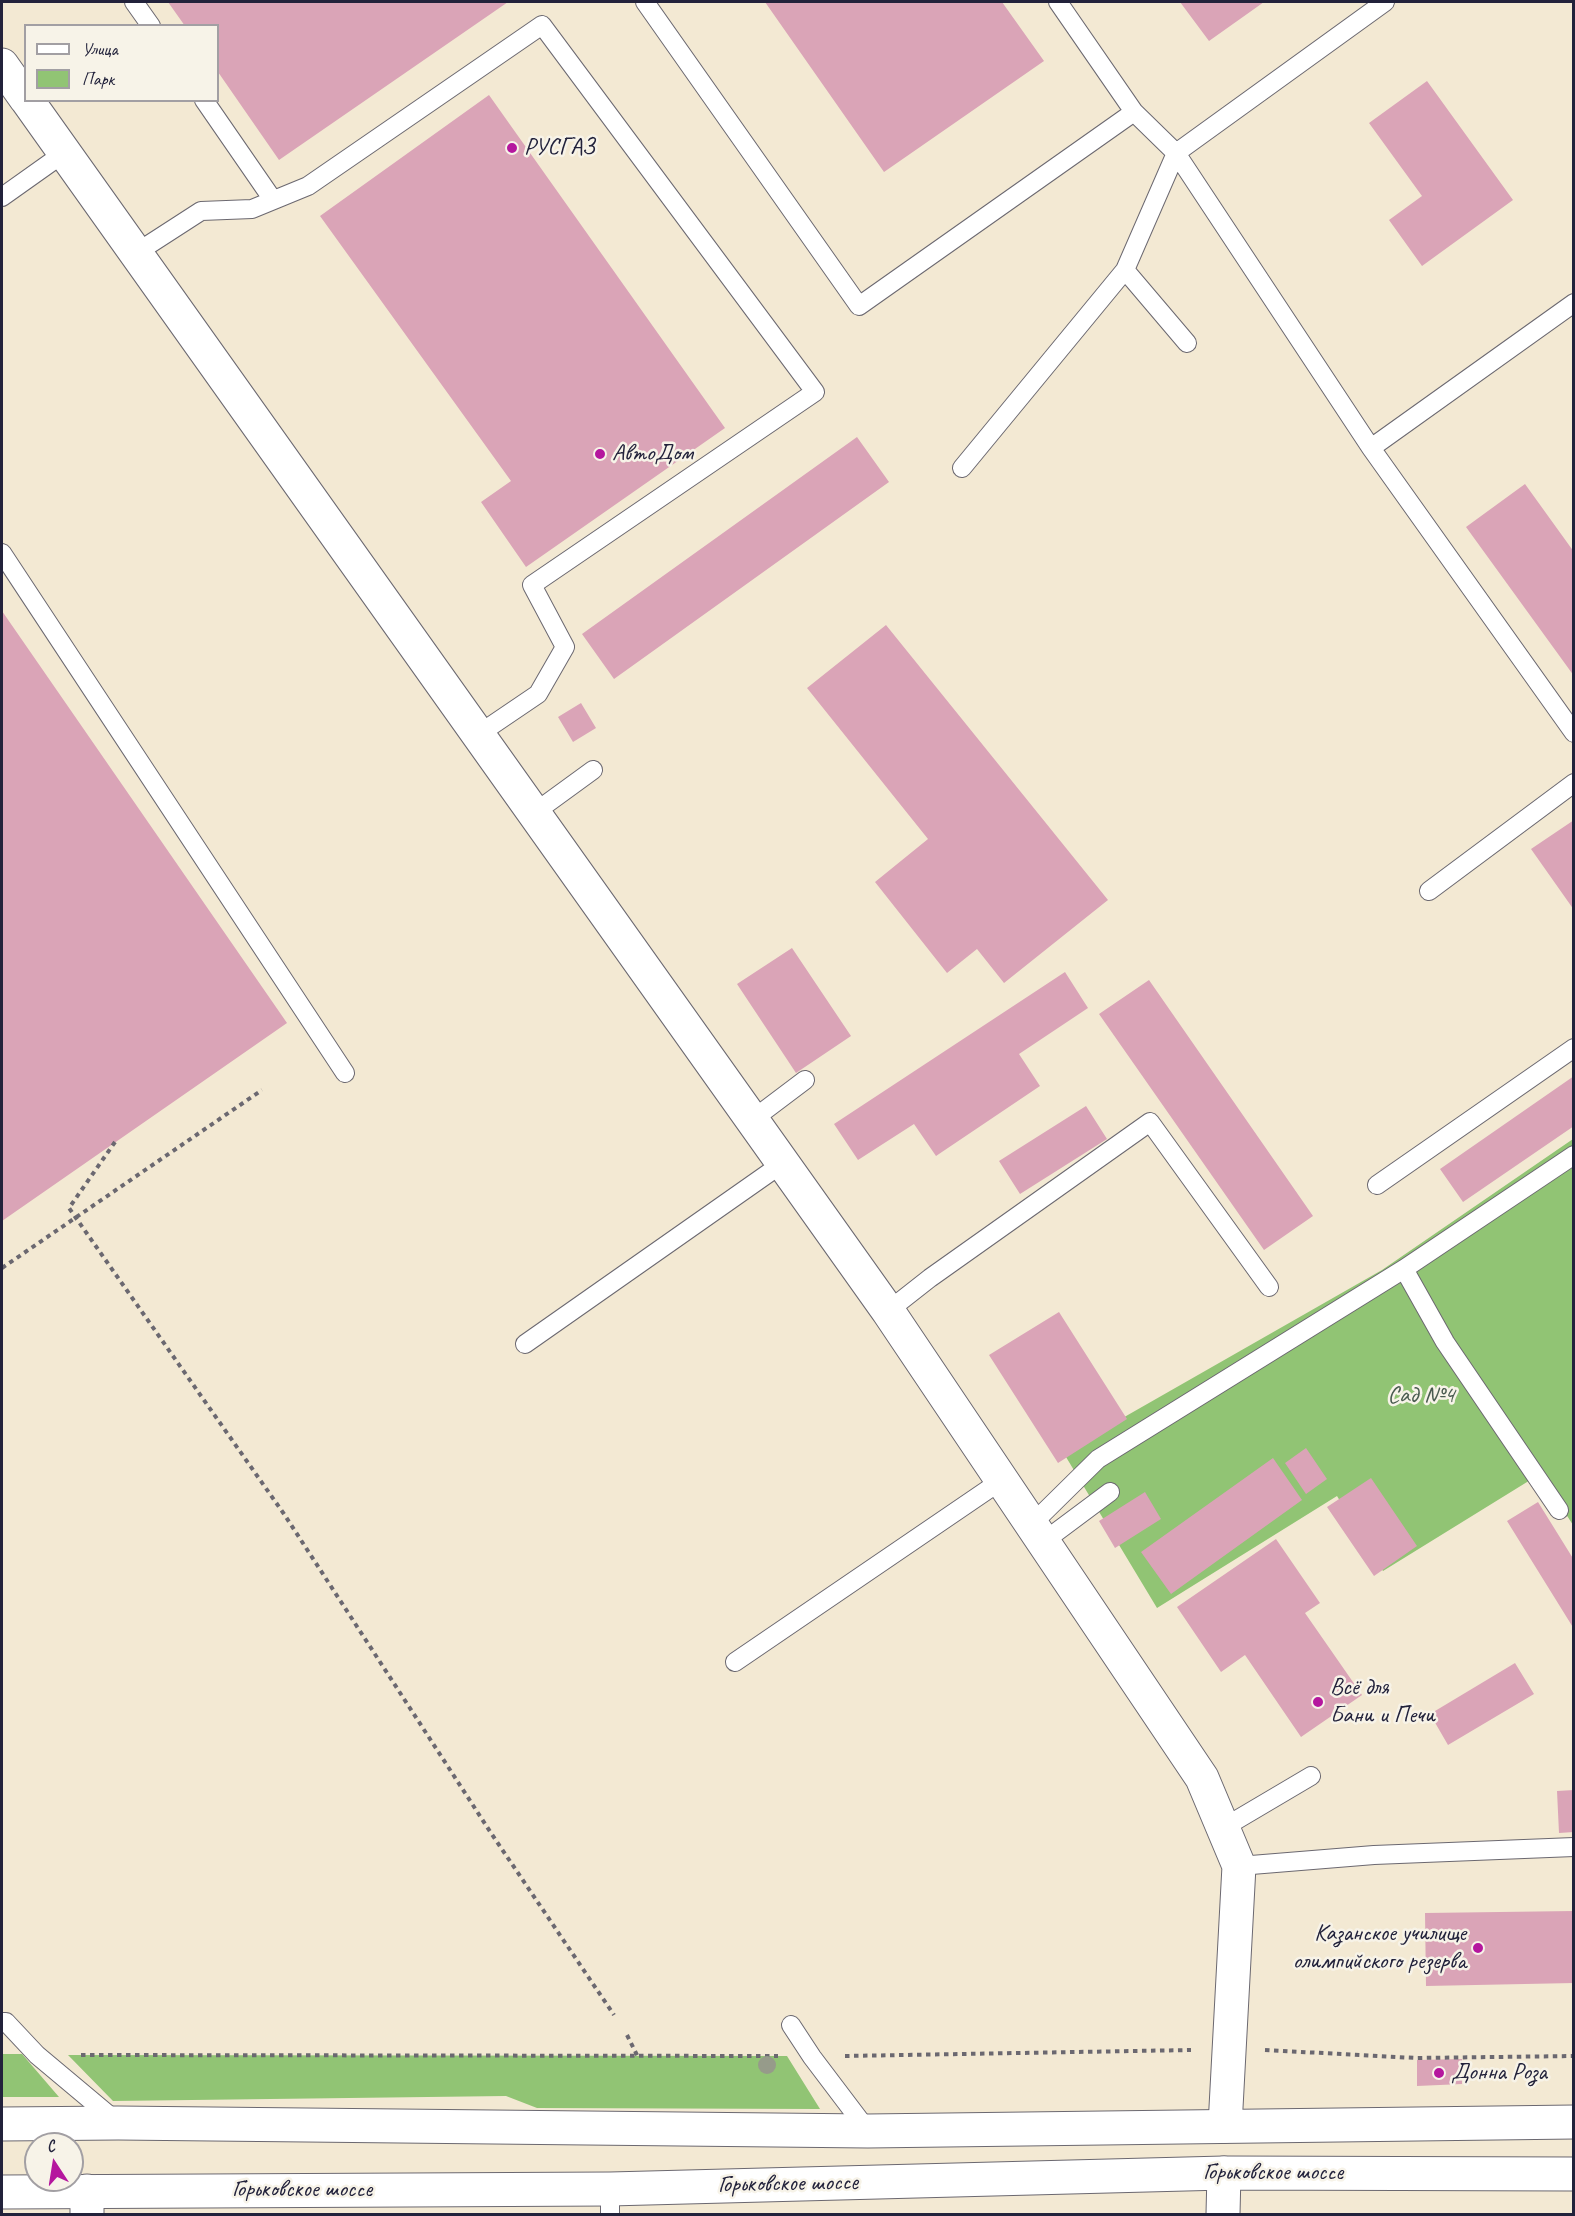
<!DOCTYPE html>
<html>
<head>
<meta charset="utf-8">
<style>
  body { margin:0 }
  #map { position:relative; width:1575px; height:2216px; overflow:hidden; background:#f3e9d3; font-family:Caveat,sans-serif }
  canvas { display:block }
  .frame { position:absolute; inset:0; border:3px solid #22223b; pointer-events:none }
  .legend { position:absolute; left:24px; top:24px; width:195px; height:78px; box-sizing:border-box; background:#f7f3e8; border:2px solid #a29fa3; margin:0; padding:8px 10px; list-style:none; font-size:18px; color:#22223b }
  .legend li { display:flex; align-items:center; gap:12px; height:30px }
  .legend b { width:30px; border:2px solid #a29fa3 }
  .north { position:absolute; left:24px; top:2132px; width:60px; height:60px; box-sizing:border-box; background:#f7f3e8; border:2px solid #a29fa3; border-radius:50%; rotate:348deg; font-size:16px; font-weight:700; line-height:24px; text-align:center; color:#22223b }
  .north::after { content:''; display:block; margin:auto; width:21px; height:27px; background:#b5179e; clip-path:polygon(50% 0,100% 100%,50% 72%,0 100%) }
</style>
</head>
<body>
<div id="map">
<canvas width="1575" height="2216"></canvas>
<div class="frame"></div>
<ul class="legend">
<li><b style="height:8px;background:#fff"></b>Улица</li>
<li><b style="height:16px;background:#91c474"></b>Парк</li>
</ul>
<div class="north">С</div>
</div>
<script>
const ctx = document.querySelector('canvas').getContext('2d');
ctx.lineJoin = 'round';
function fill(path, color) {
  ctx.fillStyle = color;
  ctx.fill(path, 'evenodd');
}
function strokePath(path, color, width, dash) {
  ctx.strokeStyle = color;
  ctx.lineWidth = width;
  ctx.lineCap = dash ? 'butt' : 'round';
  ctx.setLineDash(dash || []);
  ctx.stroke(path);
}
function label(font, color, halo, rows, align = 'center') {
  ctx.font = font + ' Caveat,sans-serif';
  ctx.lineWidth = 5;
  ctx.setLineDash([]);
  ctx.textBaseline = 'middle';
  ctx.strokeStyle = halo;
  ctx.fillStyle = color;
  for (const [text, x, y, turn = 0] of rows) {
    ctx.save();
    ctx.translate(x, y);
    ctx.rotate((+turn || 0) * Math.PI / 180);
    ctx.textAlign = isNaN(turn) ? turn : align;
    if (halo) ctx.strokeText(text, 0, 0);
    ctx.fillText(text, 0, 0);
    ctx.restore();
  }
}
const green = new Path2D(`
  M1573,1139v386l-33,-51 -157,97 -46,-75 -180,112 -94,-156 319,-182z
  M2,2054h20l37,43h-57z
  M68,2055l719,1 33,53 -283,-1 -31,-12 -393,5z`);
const building = new Path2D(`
  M168,2h340l-229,158 -61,-88v-46h-33z
  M765,2h237l42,59 -160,111z
  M1180,2h84l-55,39z
  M1427,81l86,119 -91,66 -33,-46 33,-24 -53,-73z
  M489,95l236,333 -199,139 -45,-65 30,-21 -191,-265z
  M857,437l32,45 -275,197 -32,-45z
  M1525,484l49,68v124l-108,-149z
  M2,611l285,412 -285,198z
  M886,625l222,275 -104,83 -27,-34 -30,24 -72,-91 53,-43 -121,-151z
  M581,703l15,25 -23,14 -15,-25z
  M1574,820v90l-43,-61z
  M792,948l59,88 -55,37 -59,-89z
  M1065,972l23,36 -69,46 21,32 -104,70 -22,-32 -56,36 -24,-36z
  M1149,980l164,236 -49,34 -165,-236z
  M1574,1076v50l-111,76 -23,-33z
  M1086,1106l21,33 -87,55 -21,-33z
  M1059,1312l68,107 -69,44 -69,-108z
  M1306,1448l21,31 -21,15 -21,-31z
  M1273,1458l29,42 -131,94 -30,-42z
  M1371,1478l46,68 -43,30 -47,-69z
  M1145,1492l16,27 -46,29 -16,-27z
  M1538,1502l36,58v69l-67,-108z
  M1276,1539l44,64 -15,10 57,82 -61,42 -56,-82 -24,17 -44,-65z
  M1515,1663l19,31 -86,51 -18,-31z
  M1574,1790v42l-15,1 -2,-42z
  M1574,1911v72l-148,3 -1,-73z
  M1462,2059v25l-45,2v-26z`);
const path = new Path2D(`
  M115,1142l-46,66 215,306 207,319 123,182
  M2,1268l260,-178
  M627,2035l11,22
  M1265,2050l151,8 158,-2
  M81,2055l697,1
  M845,2056l346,-6
  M1573,2083h1`);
const service = new Path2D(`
  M134,2l17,24
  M645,2l214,304 275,-194 -76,-110
  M204,100l69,100
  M1134,112l42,41 195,295
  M2,197l62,-44
  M136,253l65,-42 51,-2 56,-23 234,-161 273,367 -283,193 33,62 -27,47 -59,40
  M1125,270l62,73
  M1574,303l-203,145 203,285
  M962,468l163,-198 51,-117 209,-151
  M2,553l343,520
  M534,813l59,-43
  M1429,891l145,-108
  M752,1120l53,-40
  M1377,1185l197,-137
  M1404,1269l41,73 114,168
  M888,1311l42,-33 220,-156 119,165
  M525,1344l258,-181
  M1031,1525l67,-66 306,-190 170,-114
  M1043,1542l67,-50
  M735,1662l267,-182
  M1223,1828l88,-52
  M1239,1866l135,-11 200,-8
  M2,2022h4l31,33 80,67
  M791,2025l21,32 56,74
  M610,2189v25`);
const minor = new Path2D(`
  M2,65l24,34
  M27,100l861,1211 314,467 37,88 -14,260
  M87,2214v-23
  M1223,2214l1,-41`);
const primary = new Path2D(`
  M2,2124l116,-1 750,8 706,-9
  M2,2192l608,-3 614,-16 350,1`);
const trees = [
  [767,2065]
];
const markers = [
  [512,148,6,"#b5179e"],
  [600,454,6,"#b5179e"],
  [1318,1702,6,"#b5179e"],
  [1478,1948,6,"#b5179e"],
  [1439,2073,6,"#b5179e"]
];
const poiNames = [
  ["РУСГАЗ",524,148],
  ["АвтоДом",612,454],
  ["Всё для",1330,1688],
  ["Бани и Печи",1330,1716],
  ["Казанское училище",1466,1934,"right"],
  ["олимпийского резерва",1466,1962,"right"],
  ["Донна Роза",1451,2073]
];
const parkNames = [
  ["Сад №4",1421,1396]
];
const streetNames = [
  ["Горьковское шоссе",1273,2173],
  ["Горьковское шоссе",788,2184,-1],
  ["Горьковское шоссе",302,2190]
];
fill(green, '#91c474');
fill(building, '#daa4b7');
strokePath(service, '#6b6870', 20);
strokePath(minor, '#6b6870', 35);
strokePath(primary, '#6b6870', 35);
strokePath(path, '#6b6870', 4, [4.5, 4.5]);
strokePath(service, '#fff', 18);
strokePath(minor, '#fff', 33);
strokePath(primary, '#fff', 33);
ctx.fillStyle = '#969b8a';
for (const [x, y] of trees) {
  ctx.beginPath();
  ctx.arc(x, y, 9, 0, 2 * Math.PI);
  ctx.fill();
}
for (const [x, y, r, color] of markers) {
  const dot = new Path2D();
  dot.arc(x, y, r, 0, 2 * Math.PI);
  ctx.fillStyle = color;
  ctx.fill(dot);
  strokePath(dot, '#f7f3e8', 2);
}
label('24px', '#22223b', '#f7f3e8', poiNames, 'left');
label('24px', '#495b4f', '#f7f3e8', parkNames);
label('24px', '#22223b', '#f7f3e8', streetNames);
</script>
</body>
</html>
